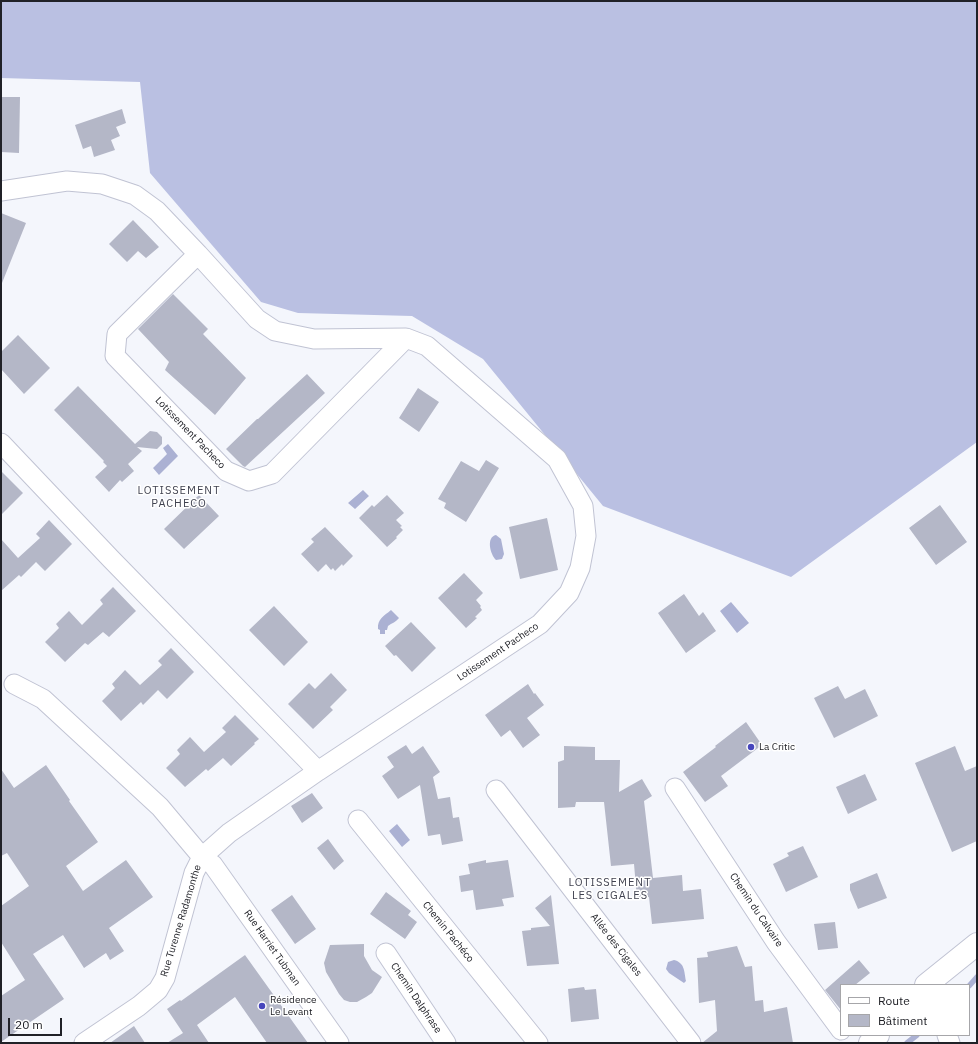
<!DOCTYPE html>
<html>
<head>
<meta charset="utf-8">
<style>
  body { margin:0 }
  #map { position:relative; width:978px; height:1044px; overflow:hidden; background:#f4f6fc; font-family:"IBM Plex Sans",sans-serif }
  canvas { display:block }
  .frame { position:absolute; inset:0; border:2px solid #202127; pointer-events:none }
  .legend { position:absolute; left:840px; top:984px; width:130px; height:52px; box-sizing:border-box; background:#fff; border:1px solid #a6a6a9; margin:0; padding:5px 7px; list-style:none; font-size:12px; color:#202127 }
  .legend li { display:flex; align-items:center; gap:8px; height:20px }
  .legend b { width:20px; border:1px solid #a6a6a9 }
  .scale { position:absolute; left:8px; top:1018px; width:54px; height:18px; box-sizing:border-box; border:2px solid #202127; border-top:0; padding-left:5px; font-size:12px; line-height:14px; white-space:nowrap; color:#202127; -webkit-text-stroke:3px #fff; paint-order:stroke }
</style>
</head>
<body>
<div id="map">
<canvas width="978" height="1044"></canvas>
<div class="frame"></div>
<ul class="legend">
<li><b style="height:5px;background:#fff"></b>Route</li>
<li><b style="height:11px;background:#b4b7c7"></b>Bâtiment</li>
</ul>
<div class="scale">20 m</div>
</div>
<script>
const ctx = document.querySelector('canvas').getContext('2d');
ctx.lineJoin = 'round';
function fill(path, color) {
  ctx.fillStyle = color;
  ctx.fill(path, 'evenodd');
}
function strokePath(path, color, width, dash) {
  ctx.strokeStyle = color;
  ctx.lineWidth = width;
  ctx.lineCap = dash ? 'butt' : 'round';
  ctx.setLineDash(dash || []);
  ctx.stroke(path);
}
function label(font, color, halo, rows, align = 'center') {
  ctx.font = font + ' "IBM Plex Sans",sans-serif';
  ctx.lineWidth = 3;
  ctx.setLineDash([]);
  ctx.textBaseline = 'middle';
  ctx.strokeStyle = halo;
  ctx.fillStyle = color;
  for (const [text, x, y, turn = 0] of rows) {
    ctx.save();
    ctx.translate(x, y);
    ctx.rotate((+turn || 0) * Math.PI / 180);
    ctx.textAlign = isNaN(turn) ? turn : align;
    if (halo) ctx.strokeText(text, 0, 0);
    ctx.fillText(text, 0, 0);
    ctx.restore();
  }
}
const forest = new Path2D(`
  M1,1h976v441l-186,135 -188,-71 -120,-147 -71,-43 -114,-3 -37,-11 -111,-129 -10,-91 -139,-4z`);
const water = new Path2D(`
  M168,444l10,12 -19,19 -6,-7 14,-14 -4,-6z
  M363,490l6,6 -14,13 -7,-6z
  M496,535l5,4 3,15 -2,5 -6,1c-6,-6 -10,-23 0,-25z
  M731,602l18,21 -12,10 -17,-22z
  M391,610l8,8c-3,4 -7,5 -11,8l-1,4h-2v4h-5v-4l-2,-1c-1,-10 6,-13 13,-19z
  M397,824l13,16 -8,7 -13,-16z
  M674,960c11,3 10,11 12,21l-2,2 -15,-10 -3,-4 2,-7z`);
const stream = new Path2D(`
  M969,986l8,-9
  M907,1043l10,-8`);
const building = new Path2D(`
  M1,97h19l-1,56 -18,-1z
  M122,109l4,14 -10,4 4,9 -9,4 4,10 -21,7 -3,-11 -8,3 -8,-24z
  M1,213l25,10 -24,60h-1z
  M133,220l26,27 -13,11 -8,-7 -11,11 -18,-18z
  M173,294l35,35 -5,5 43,44 -31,37 -50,-45 4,-8 -31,-33z
  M18,335l32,33 -26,26 -23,-25v-17z
  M307,374l18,19 -80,74 -2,-1 -17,-17 31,-30h1z
  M78,386l57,58 15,-13 7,1 5,5v7l-5,5 -20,-2 5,4 -14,13 6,7 -12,11 -2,-2 -11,12 -14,-15 12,-11 -4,-4 1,-1 -50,-51z
  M418,388l21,14 -20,30 -20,-14z
  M486,460l13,8 -33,54 -22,-14 2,-5 -8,-4 23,-38 18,10z
  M1,471l22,22 -22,22z
  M199,495l20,21 -35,33 -20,-20z
  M387,495l17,18 -8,7 6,6 -2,1 3,3 -7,7 1,1 -10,9 -28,-29 13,-13 2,2z
  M940,505l27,37 -31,23 -27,-37z
  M547,518l11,52 -38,9 -11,-52z
  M49,520l23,24 -27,27 -9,-9 -15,15 -2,-2 -18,16v-52l17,19 22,-20 -4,-4z
  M325,527l28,29 -10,10 -1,-2 -7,7 -2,-3 -2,2 -5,-6 -8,8 -17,-18 13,-12 -3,-3z
  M464,573l19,20 -7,7 5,6 -1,1 2,3 -7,7 2,1 -11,10 -28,-30z
  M113,587l23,24 -27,26 -6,-5 -15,13 -3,-2 -20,19 -20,-20 14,-14 -3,-4 13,-13 13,14 21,-21 -3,-4z
  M684,594l15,22 4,-4 13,19 -30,22 -28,-40z
  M274,606l34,36 -24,24 -35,-36z
  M411,622l25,26 -24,24 -16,-17 -2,1 -9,-10z
  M171,648l23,24 -27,27 -9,-9 -15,15 -2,-3 -20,19 -19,-20 13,-13 -3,-4 13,-14 15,15 22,-20 -4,-4z
  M331,673l16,17 -17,17 3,3 -20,19 -25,-25 21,-21 6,6z
  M528,684l6,10 1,-1 9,12 -17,13 13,17 -17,13 -13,-18 -9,7 -16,-22z
  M838,686l7,13 20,-10 13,27 -44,22 -20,-40z
  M235,715l24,24 -5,4 1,1 -24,22 -8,-8 -15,13 -2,-2 -21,18 -19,-19 14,-14 -3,-4 13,-13 14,15 22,-20 -4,-4z
  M746,722l16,23 -41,31 7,10 -23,16 -22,-30 33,-25 -1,-1z
  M406,745l6,9 11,-8 17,26 -7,5 5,22 12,-2 3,21 6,-1 4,24 -21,4 -2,-11 -12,2 -8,-51 -22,14 -16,-23 12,-9 -7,-10z
  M564,746l31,1v13h25l-1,32 23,-13 10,17 -8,5 9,77 29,-3 1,16 18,-2 3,30 -52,5 -3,-27 -12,2 -3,-35 -23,2 -7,-64h-28l-1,5 -17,1v-46l6,-2z
  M955,746l10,25 12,-5v75l-25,11 -37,-89z
  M46,765l24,35 -1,1 29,41 -32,24 17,25 43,-31 27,37 -44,31 15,23 -14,9 -4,-7 -22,15 -21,-33 -30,19 31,45 -63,43v-46l24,-16 -24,-38v-36l28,-20 -22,-33 -6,3v-87l13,19z
  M865,774l12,26 -29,14 -12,-27z
  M312,793l11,15 -21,15 -11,-17z
  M328,839l16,22 -10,9 -17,-22z
  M803,846l15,31 -32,15 -13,-28 16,-8 -2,-3z
  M486,860v3l22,-3 6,37 -12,2 2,7 -28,4 -3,-20 -12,2 -2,-16 11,-2 -2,-10z
  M877,873l10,25 -29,11 -8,-19v-6z
  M386,892l25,19 -3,4 9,7 -12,17 -35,-25z
  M292,895l24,34 -21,15 -24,-34z
  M551,895l8,69 -32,2 -5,-35 9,-1v-2l19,-2 -15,-18z
  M835,922l3,26 -20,2 -4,-26z
  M364,944v12l8,14 10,7 -10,16 -6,4 -9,5h-7l-6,-2 -5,-6 -13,-22 -2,-9 6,-18z
  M737,946l8,21 7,-1 3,35 8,-1 1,12 23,-5 6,36h-91l15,-12 -2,-31 -16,3 -2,-45 11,-1 -1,-5z
  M245,955l63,88h-41l-32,-46 -38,28 12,18h-42l16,-10 -16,-24 13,-9 1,1z
  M859,960l11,13 -15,12h-14v25l-16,-20z
  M584,987l1,3 11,-1 3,30 -28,3 -3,-33z
  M134,1026l11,17h-35z`);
const minor = new Path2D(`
  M1,191l66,-10 35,3 33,11 22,16 41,43 59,65 18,12 39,8 92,-1 21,8 130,113 26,47 3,30 -6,32 -11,25 -29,31 -222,147 -89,62 -27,24 -8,16 -29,105 -7,12 -19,16 -55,37
  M198,254l-81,80 -2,22 111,115 23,10 23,-7 134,-136
  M1,443l110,116 207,212
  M14,684l29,15 117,108 42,50 11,8 126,178
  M675,788l101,154 65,88
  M496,790l195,253
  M358,820l180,223
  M386,953l60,90
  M947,1035l3,8`);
const major = new Path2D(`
  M926,985l51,-41
  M870,1043l8,-8`);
const markers = [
  [751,747,4,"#4746bc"],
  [262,1006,4,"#4746bc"]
];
const streetNames = [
  ["Lotissement Pacheco",190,433,46],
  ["Lotissement Pacheco",498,652,-34],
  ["Chemin du Calvaire",756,910,56],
  ["Rue Turenne Radamonthe",181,921,-73],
  ["Chemin Pachéco",448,932,51],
  ["Allée des Cigales",616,945,52],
  ["Rue Harriet Tubman",272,948,55],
  ["Chemin Dalphrase",416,998,56]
];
const poiNames = [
  ["La Critic",759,747],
  ["Résidence",270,1000],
  ["Le Levant",270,1012]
];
const neighbourhoodNames = [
  ["LOTISSEMENT",179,491],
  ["PACHECO",179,504],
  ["LOTISSEMENT",610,883],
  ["LES CIGALES",610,896]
];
fill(forest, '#bac0e2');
fill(water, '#abb1d3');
strokePath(stream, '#abb1d3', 5.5);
fill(building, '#b4b7c7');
strokePath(minor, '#c0c3d3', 21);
strokePath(major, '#c0c3d3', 24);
strokePath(minor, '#fff', 19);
strokePath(major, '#fff', 22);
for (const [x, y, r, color] of markers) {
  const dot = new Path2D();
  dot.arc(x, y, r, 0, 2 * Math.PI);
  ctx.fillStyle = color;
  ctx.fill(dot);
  strokePath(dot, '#fff', 1.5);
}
label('10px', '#202127', '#fff', streetNames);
label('10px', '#202127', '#fff', poiNames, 'left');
ctx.letterSpacing = '1px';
label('11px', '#404250', '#fff', neighbourhoodNames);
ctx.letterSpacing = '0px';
</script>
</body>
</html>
